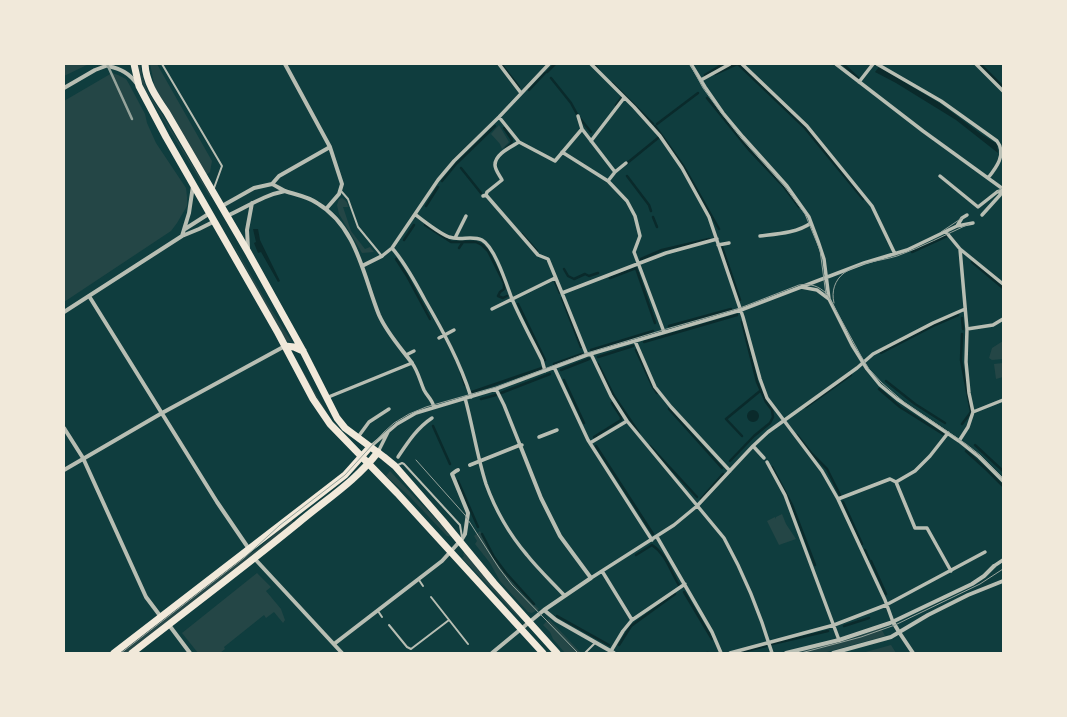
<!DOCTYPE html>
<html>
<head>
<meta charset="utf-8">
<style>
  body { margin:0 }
  #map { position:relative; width:1067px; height:717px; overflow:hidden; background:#0f3d3e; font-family:"Archivo Narrow",sans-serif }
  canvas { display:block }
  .frame { position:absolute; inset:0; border:65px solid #f1e9da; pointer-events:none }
</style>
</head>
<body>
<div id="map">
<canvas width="1067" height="717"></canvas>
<div class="frame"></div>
</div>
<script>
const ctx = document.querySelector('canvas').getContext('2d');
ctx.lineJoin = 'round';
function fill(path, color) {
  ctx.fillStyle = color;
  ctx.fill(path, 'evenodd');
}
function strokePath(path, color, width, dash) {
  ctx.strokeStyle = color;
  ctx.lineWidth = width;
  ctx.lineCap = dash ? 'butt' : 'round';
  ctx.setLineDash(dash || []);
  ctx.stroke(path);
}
const green = new Path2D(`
  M64,64h25l-25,12z
  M138,64h2l2,11 5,15 64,106 -1,1 -65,-108 -4,-9z
  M150,64h7l55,97 -2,11 -4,3 -36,-64 -15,-23z
  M112,73l6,2 8,4 3,5 16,30 2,9 9,20 30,45 1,9v9l-10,17 -6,8 -107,71v-201z
  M499,125l10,17 -7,7 -2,-5 -9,-10z
  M342,198c3,2 6,4 6,9h-5l8,24 14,18 5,-2 4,5 -12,1 -23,-39 -2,-9 2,-6z
  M226,231l40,70 26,41 -6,-1 -25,-44z
  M1003,341v18l-11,1 -3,-2 3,-10z
  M293,354l38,66 9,10 11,10 -2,2 -23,-28 -34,-59z
  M1003,363v14l-7,2 -2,-15z
  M390,471l63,66 -6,-1 -38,-40 -23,-20z
  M782,514l4,10 10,15 -17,6 -12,-24 8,-4 1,2v-2z
  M291,519l2,3 -32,29 -132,102h-11l122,-94 18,-10z
  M480,531c18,32 31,54 59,78l-7,4 -4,-1 -28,-31 -10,-18 -15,-19 2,-3 -3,-5z
  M465,552l52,62 4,6 -59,-62 2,-2 -1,-2z
  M257,573l14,14 -5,4 15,18 4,11 -2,3 -9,-11 -8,6 -2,-3 -40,32 1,2 -5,4h-22l-16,-20z
  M549,619l32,34h-16l-12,-14 -3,-7 -7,-7z
  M881,628l4,8 -62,17h-28l59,-15z
  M891,645l5,8h-34z`);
const water = new Path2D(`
  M879,67l62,37 40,30 16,10 1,9 -42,-33 -60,-37 -21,-11z
  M253,229h5l2,11 20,41 -2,1 -17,-30 -3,1 -4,-10 2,-1z
  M747 416a6 6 0 1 1 12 0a6 6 0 1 1-12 0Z`);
const stream = new Path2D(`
  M501,64l18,23
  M594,64l5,6
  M737,64l2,1 65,62 59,72
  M843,64l15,14
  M980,64l23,23
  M547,72l8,-8
  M715,74l22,-10
  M705,75l18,-11
  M551,78l20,25 7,13 13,16
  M612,83l41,41
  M529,90l16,-17
  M707,98l43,53 34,36 15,20
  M616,105l6,-8
  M657,124l41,-31
  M655,126l29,41 35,62
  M504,128l8,12 -1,4 -5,4
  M457,163l38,-37
  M626,164l32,-26
  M461,168l20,25
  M627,176l22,29 2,6
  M442,181l14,-17
  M426,206l12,-19
  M653,217l4,10
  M425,225l26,17h25l6,3 6,6 16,32v6l-4,3 -2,4 5,2 4,-2
  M522,234l15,17
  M404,240l10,-15
  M722,247l18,53
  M459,248l4,-6
  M912,252l35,-16
  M396,259l11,17 23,43
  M641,259l21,-9 47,-11
  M972,262l31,26
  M564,269l4,7 6,3 11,-5 4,2 9,-3
  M610,278l26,-10 19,55
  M555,282l5,11
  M562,298l19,49
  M518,304l27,56
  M962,318l1,11
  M669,326l62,-17
  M644,342l93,-27
  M591,350l62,-19
  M636,350l17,37 4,6
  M881,353l54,-28 23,-10
  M598,357l35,-11
  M554,364l28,-10
  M598,364l16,32 25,37
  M561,370l28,-11
  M461,373l4,12
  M564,380l20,43
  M886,381l29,23 30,19
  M879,389l21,18 43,27
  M472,392l70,-24
  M501,393l49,-19
  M481,399l15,-4
  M806,407l45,-32
  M669,409l53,59
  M962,424l9,-12 -10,-52 1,-26
  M433,426l17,38
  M797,435l15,19 15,15 13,26
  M742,436l-16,-17 34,-28
  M594,437l27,-17v-3l-9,-14
  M975,445l28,26
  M596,446l57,88
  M650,446l47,51
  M966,451l21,19 16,16
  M730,461l24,-25 16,-13 3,-6 -1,-7 -6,-8 -9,-20 -15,-60
  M772,467l20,38 23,60
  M458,481l20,46
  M701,499l22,-25
  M843,502l19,42
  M482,534l12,23 12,16 28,31
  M865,550l4,9
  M636,555l16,-10c15,10 18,26 27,40
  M871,561l15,33
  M684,592l28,47
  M557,616l52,29
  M844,626l25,-8
  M772,644l56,-13
  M619,645l12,-19 44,-32
  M707,653h1
  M737,653l29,-7`);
const service = new Path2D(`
  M162,64l60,102 -8,22
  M341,191l7,8 10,28 23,28
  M398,465l4,-2 2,1 56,61 2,12
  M419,580l4,6
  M431,597l37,47
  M378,611l4,6
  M389,625l18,22 4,2 38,-29
  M585,653l10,-10`);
const pedestrian = new Path2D(`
  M499,64l22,29
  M591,64l43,43 26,29 22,32 27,49 34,100 17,62 7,19 55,73 16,28 47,101 8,22
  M691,64l14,23 18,26 20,24 44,49 22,31 9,24 6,18 5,40 23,46 15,24 13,16 17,14 62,42 20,16 24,24
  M742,64l65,62 65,80 23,48
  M836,64l87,67 80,58
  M877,64l64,37 56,40c10,13 -1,27 -9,37
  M976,64l27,27
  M701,80l29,-16
  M859,82l14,-18
  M499,117l20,25 36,19 27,-32 -4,-13
  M582,129l33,43
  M591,141l33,-43
  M562,152l46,29 19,20 8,15 5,20 -6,16 30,80
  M940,176l38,31
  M608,181l7,-9 11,-9
  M486,195l52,60 10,4 14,34 104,-40 51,-14
  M483,196l3,-1 1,-3 15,-12c-2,-4 -7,-10 -7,-15 0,-11 16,-18 24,-23
  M978,207l19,-15 6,-2
  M416,215c9,7 23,18 33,22 11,4 23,-2 33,3 13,7 25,46 30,59 9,21 20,41 30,61l3,11
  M982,215l18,-20 3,-5
  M957,226l5,-8 5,-3
  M946,232l14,17 43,35
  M760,236c17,-2 37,-3 51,-13
  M455,238l11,-22
  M718,245l11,-2
  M392,248c14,16 23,34 33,52 18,31 35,62 46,97
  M382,256l10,-8 46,-68 16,-19 45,-44 50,-53
  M801,287l16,3 12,9
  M562,293l25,62
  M492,309l63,-31
  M967,329l26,-4 10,-6
  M439,338l15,-8
  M635,341l20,46 16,20 59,64
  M591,354l20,42 16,25 97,117c20,36 36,75 48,115
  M406,355l8,-4
  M554,367l34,73 64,100
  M496,389l8,16 16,40h2
  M326,398l86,-35c6,8 8,18 12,27 3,6 8,9 10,17
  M465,398c8,29 12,58 21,86 9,25 24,51 41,71 11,14 25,27 37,40
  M973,412l30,-12
  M358,437l11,-15 20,-13
  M539,437l18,-7
  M959,441l9,-14 5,-15 -4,-19 -3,-31 1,-33 -7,-80
  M590,443l37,-22
  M753,446l11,12
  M370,447l27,-23 19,-11 80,-24 91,-34 154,-45 123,-47 43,-13 50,-24 16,-3
  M378,452l10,-20
  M398,457c10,-15 19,-29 34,-39
  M767,462l18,33 54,145
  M896,482l19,46h12l24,43
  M896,482l19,-11 15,-15 18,-23
  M838,499l52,-20 6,3
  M657,537l55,95 9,21
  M994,566l9,-6
  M602,571l30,49
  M591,578l83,-53 23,-19 56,-60 15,-14 89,-64 16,-14 60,-31 32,-14
  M611,651l12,-20 9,-11 53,-36
  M730,653l104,-28 52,-20 99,-53`);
const minor = new Path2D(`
  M285,64l45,83 12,37 -3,10 -13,15
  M108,66c13,3 21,7 29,18
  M64,88l31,-18 16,-6
  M272,184l7,-8 51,-29
  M222,206l32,-18 18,-4c4,2 9,5 13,7 11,4 22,5 32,12 40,24 46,72 62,112 8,18 21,32 33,48
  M227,216c20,-9 37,-21 58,-25
  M185,229l25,-16
  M182,236l7,-23 4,-27
  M248,248l-1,-18 5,-27
  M362,266l20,-10
  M89,296l128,206 32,47
  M64,312l118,-76 17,-7 16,-8
  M64,428l19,30 63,139 15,20
  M470,465l50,-20 21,53 19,38 31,42 -47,32 -52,43
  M64,470l98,-57 123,-67
  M254,558l88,95
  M544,610l12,10 58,33
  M893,622l6,10 14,21
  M169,625l21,28
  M334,644l108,-83 20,-22 3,-5 3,-21 -16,-39 4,-3 2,-1
  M786,653l53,-13 51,-17 82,-39 12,-8 10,-10
  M833,653l58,-16 37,-22 40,-20 35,-14`);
const primary = new Path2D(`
  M134,64l5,22 27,51 112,196 35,66 17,25 67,69 146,160
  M145,64c1,19 11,33 22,49l81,139 55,99 34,67 8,10 39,29 11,9 48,55 51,62 63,70
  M285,346l9,1 9,4
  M114,653l231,-178 25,-28
  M132,653c55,-43 111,-85 165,-129 28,-24 58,-42 81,-72`);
const tram = new Path2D(`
  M690,64l13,24 19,26 19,24 44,49 20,27 15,36 6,45
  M997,192l6,-5
  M941,232l21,-14
  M834,303c-3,-12 1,-23 10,-30 15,-11 37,-12 53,-17 25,-9 48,-21 72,-32
  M416,460l49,55 34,53 13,17 66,68
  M121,653l123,-95 36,-33 65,-50 39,-43 10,-9 15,-9 17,-7 70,-20 91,-34 76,-23 77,-22 59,-23c11,-2 20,1 28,9l34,62 8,13 13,14 23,20 61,41 14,11 23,23
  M801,653l60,-16 34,-12 85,-41 23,-15`);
const rail = new Path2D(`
  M107,64l25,55`);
fill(green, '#244646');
fill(water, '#0a2a2b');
strokePath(stream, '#0a2a2b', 2.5);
strokePath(service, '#b8beb3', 2);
strokePath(pedestrian, '#b8beb3', 3.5);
strokePath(minor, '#b8beb3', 4);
strokePath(primary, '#f1e9da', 7);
strokePath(tram, '#97a49c', 1);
strokePath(rail, '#97a49c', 2.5);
</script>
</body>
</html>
